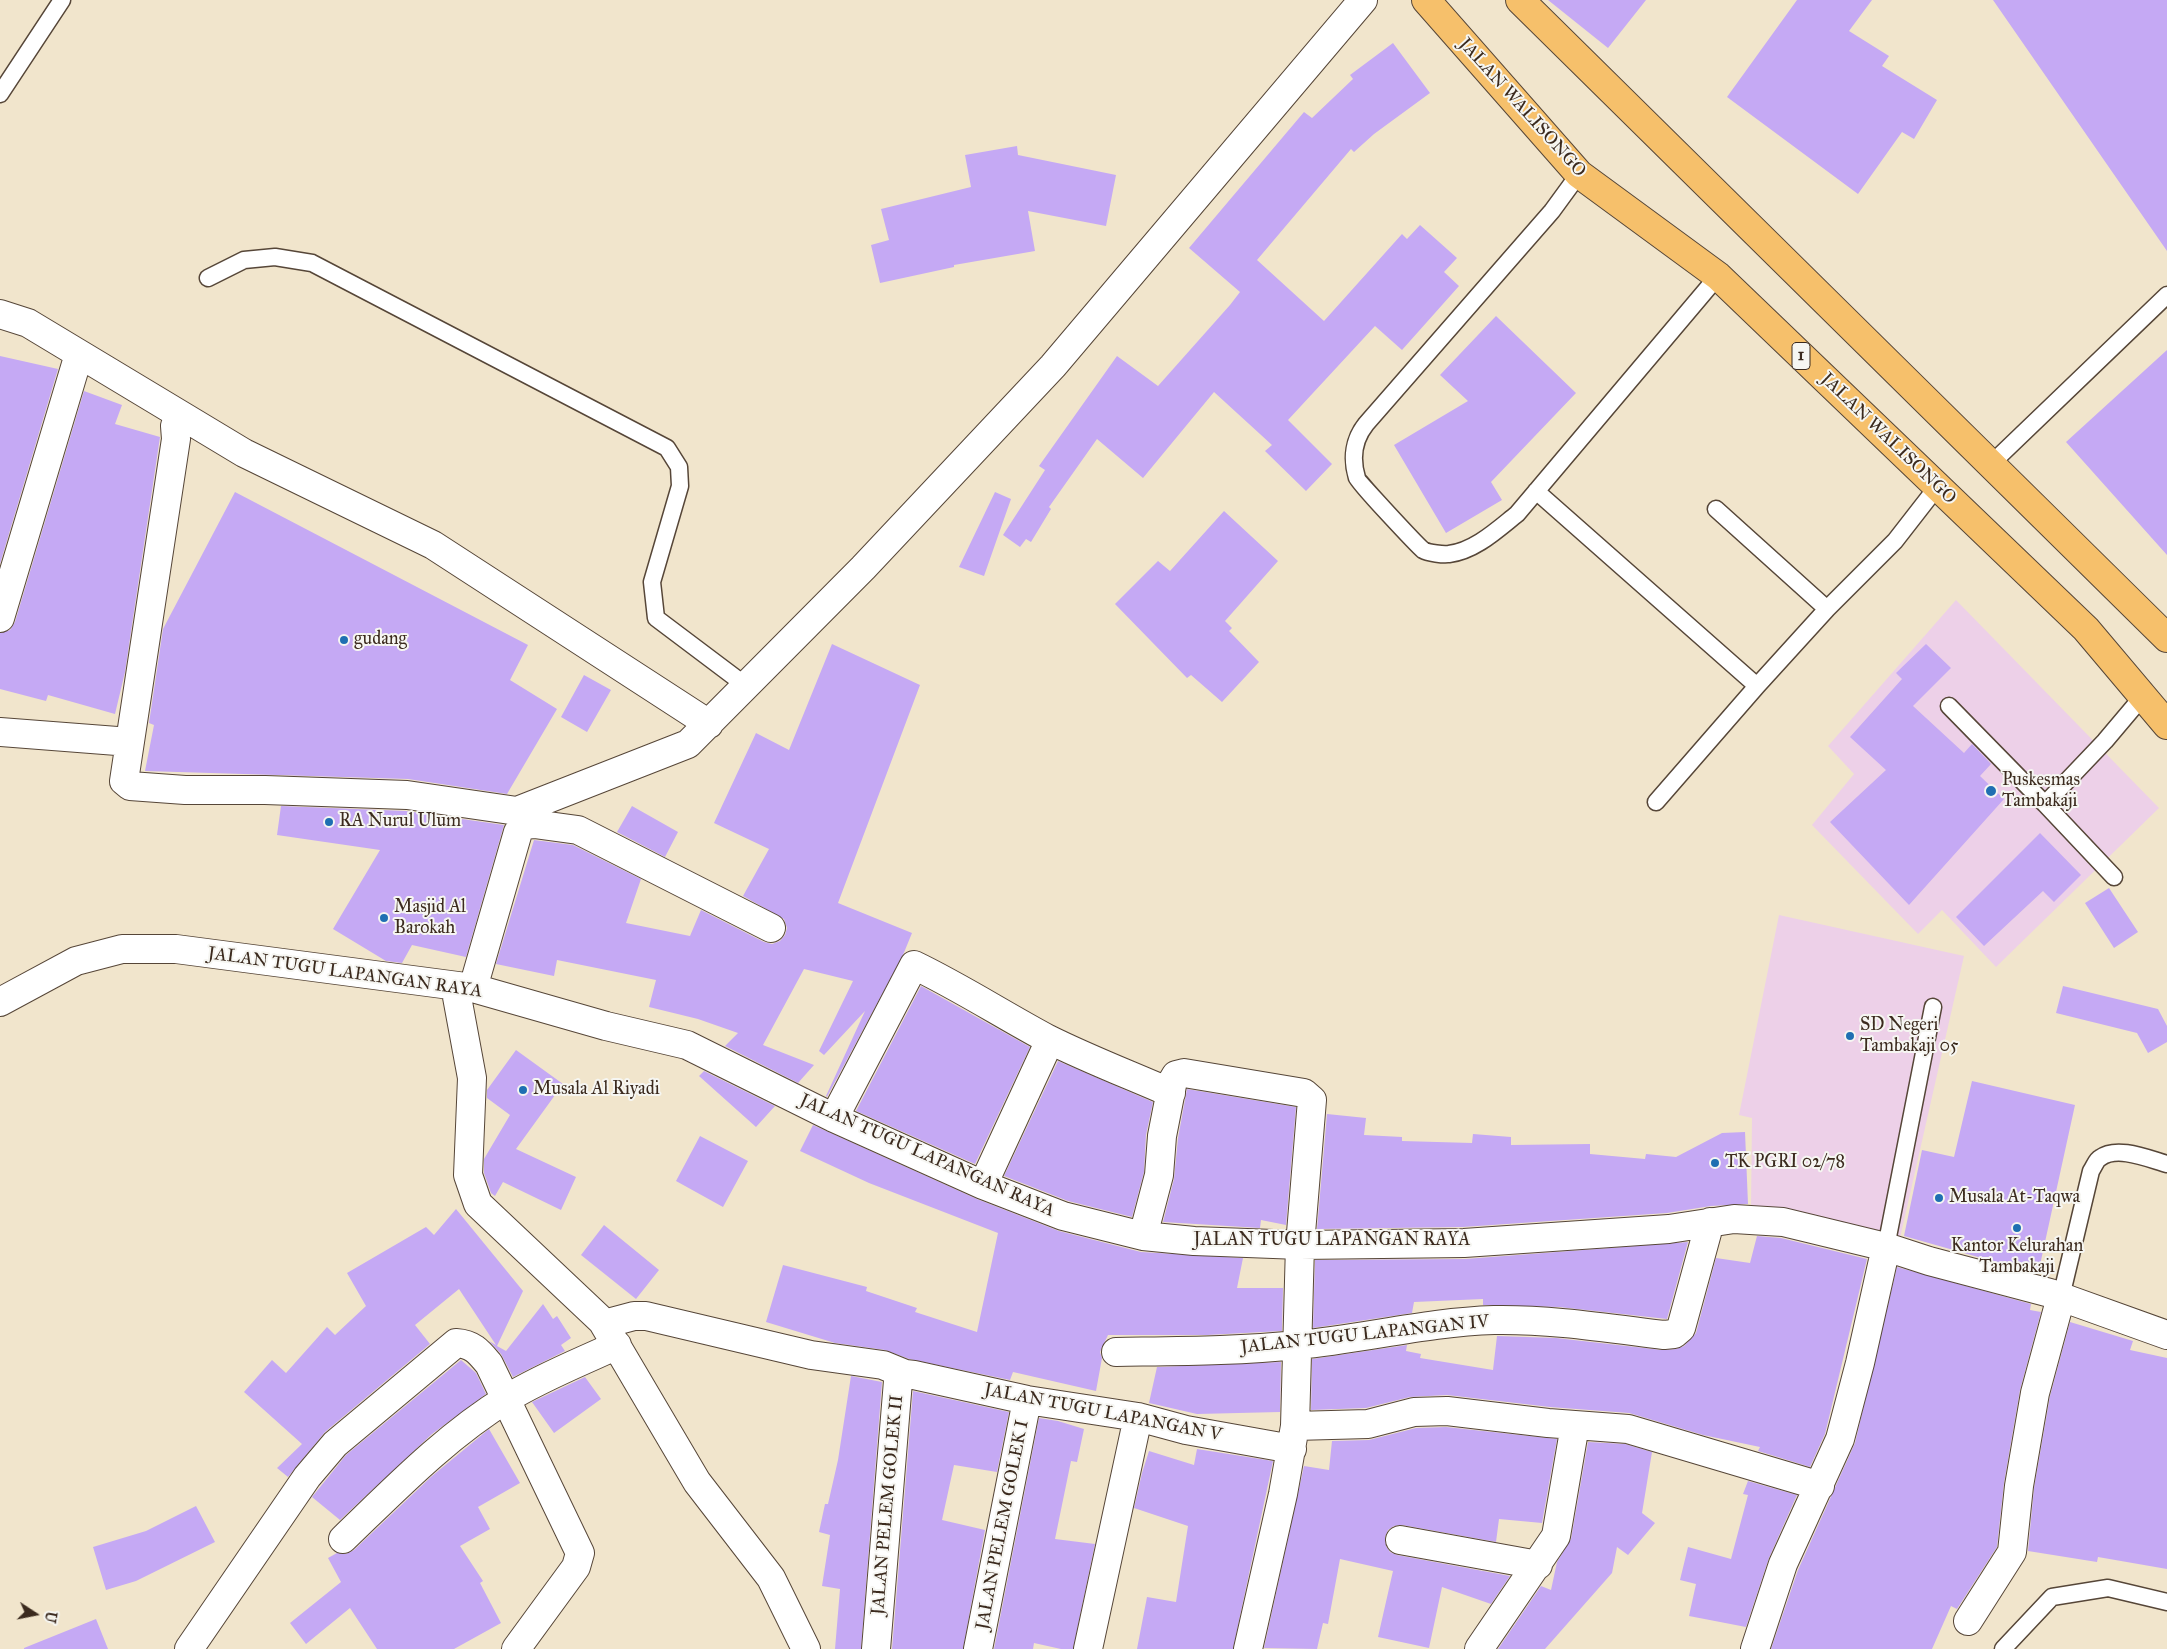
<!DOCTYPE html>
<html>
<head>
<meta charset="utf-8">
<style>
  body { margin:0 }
  #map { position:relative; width:2167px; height:1649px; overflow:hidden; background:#f1e5cc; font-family:"IM FELL Great Primer",serif }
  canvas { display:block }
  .north { position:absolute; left:10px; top:1589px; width:50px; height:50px; -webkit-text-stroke:4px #f6f6f2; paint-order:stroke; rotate:101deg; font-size:14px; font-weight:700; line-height:20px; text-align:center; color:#3b2a1e }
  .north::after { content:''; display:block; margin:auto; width:18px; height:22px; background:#3b2a1e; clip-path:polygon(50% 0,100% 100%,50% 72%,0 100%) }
</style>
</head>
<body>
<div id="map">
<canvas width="2167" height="1649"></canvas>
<div class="north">U</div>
</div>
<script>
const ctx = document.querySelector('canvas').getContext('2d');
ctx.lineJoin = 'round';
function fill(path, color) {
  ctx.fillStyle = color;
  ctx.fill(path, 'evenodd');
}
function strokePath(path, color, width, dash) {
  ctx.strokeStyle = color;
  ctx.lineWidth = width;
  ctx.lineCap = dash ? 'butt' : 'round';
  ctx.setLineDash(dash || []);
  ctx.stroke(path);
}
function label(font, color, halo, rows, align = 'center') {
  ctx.font = font + ' "IM FELL Great Primer",serif';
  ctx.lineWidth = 4;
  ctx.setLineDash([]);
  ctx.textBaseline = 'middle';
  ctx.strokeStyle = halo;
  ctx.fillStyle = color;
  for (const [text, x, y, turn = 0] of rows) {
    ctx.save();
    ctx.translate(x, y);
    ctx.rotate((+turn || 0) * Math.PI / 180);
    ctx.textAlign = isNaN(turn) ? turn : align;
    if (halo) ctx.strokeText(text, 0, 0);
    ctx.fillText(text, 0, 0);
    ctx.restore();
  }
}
const built = new Path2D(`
  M1956,600l203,208 -163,159 -54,-57 -24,24 -106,-109 42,-51 -26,-28z
  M1779,915l185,41 -64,282 -149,-31 1,-89 -13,-3z`);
const building = new Path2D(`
  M1548,0h98l-38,48z
  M1797,0h75l-23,31 40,25 -7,10 55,34 -23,39 -12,-7 -44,62 -131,-97z
  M1993,0h174v251z
  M1393,43l37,50 -56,41 -20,18 -3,-3 -94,111 67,61 78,-87 5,5 13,-14 37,33 -13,14 15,14 -57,64 -27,-24 -87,94 44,44 -26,27 -41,-40 7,-6 -58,-53 -71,86 -46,-39 -48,68 2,2 -20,33 -5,-3 -6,8 -17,-12 42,-65 -6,-4 78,-110 41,30 72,-81 10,-13 -51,-44 115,-136 8,6 41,-39 -3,-4z
  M1017,146l1,9 98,20 -10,51 -78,-15 7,40 -81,14v2l-74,16 -9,-38 18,-5 -8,-31 90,-22 -6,-32z
  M1496,316l80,77 -85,89 11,18 -56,33 -52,-88 74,-44 -28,-26z
  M2167,350v205l-101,-113z
  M0,356l58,13 -58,195z
  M84,391l38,14 -7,19 45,13 -35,235 -10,42 -67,-19 -2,6 -46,-12v-56l10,-3 5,-8z
  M235,492l293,153 -18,35 47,29 -50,85 -99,-15 -263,-8 9,-46 -5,-2 14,-94z
  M995,492l16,7 -27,77 -25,-9z
  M1224,511l54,50 -53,60 7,7 -3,3 30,31 -37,40 -31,-27 -4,3 -72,-74 43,-43 12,10z
  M832,644l88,41 -82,218 74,30 -9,22 -76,142 -1,-1 39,-85 -41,44 -5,-4 34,-70 -49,-12 -41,76 51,20 -16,18 -73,-37 13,-13 -40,-14 -49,-12 7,-27 -99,-20 -3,16 -58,-12 38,-124 39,5 68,34 -15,44 64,13 11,-26 63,32 8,2 8,-3 5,-6 2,-7 -3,-9 -41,-23 26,-47 -55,-26 42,-90 33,17z
  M1926,644l25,24 -38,38 51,47 8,-9 19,20 -11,12 24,23 -95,106 -79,-83 56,-52 -36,-33 52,-58 -6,-6z
  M584,675l27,15 -24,42 -26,-15z
  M281,806l125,5 98,14 -38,132 -54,-12 -10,18 -16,-2 -53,-32 47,-79 -103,-15z
  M632,806l46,26 -13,25 -48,-25z
  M2040,833l41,42 -27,27 -11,-11 -59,55 -28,-29z
  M2109,888l29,44 -24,16 -29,-45z
  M921,986l109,61 -55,117 -119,-53z
  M2063,986l95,23 9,17v16l-19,11 -11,-20 -81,-20z
  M516,1050l47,34 -47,65 60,28 -15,33 -58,-28 -8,14 -4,-3 -7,-20v-14l26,-44 -23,-17v-8z
  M1058,1061l95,41 -7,33 -2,37 -12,45 -64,-16 -64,-25z
  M704,1071l71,35 -19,21 -57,-51z
  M1972,1081l103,24 -37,169 -134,-38 18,-86 32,7z
  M1187,1089l109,18 -10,118 -25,-5 -1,8 -97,-6 11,-43 4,-41z
  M1327,1114l39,4 -2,17 38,2v4l70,2 1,-9 38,3v8l79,-1v10l55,5 1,-5 30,3 46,-24 23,-1 3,72 -37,2 -44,7 -204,14 -146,2z
  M813,1125l164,74 82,32 82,21 102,6 -6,30h46l-1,43 -75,4h-99l-8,17 2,6 -6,33 -83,-19 -3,8 -101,-21 -24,-9 -50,-7 -69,-21 17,-57 84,22 -1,4 51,17 -2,4 62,20 21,-99 -129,-50 -69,-32z
  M700,1136l48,25 -25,46 -47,-26z
  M456,1209l67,82 -26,55 9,5 37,-47 10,15 4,-3 14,22 -10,7 4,6 -52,26 -12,-23 -12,-13 7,4 -37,-56 -44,36 15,19 -105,88 -37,45 -11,-9 25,-24 -58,-52 28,-32 14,13 41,-46 8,8 31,-29 -19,-33 79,-46 8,8z
  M604,1225l55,45 -23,29 -55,-44z
  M1757,1236l24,2 86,21 -42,175 -15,33 -52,-16 2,-4 -57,-12 -74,-22 -79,-6 -103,-12 -37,2 -44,11 -55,2 1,-51 95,-14 -1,6 15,3 -1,4 73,12 4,-34 59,2 106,12 14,-1 8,-3 12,-13 20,-75 34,5z
  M1688,1242l-21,77 -108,-12 -76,-2v-6l-69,3 -2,11 -99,15 2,-68 150,-1z
  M1897,1267l134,37 -1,6 11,2 -21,78 -16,93 -7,64 -40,62 -6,-3 -19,43h-161l27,-79 57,-127z
  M2070,1322l63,19 -3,9 37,8v211l-69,-12 -1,5 -69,-11 6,-63 16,-92z
  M461,1360l15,13 10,21 -54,40 -92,86 -28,-23 34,-42z
  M1281,1362l-1,50 -83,2 -48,-11 8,-36z
  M851,1376l31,6 -21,267h-26l5,-60 -18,-3 8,-51 -11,-3 6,-28h3l10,-44z
  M585,1377l16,22 -47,34 -22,-31z
  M913,1391l96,21 -12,60 -43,-7 -12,55 43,10 -22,119h-71z
  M1039,1418l19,3 26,8 -7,33 -6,-1 -16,78 40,5 -22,105h-12l-27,-6 -1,6h-39z
  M1446,1427l111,12 -15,84 -43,-4 -3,23 -94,-17 -8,1 -6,4 -3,7 1,9 4,6 7,3 113,21 -19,28 -49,-17 -13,61 -51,-11 15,-66 -53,-12 -12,65 -5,-1 -6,26 -53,-1 40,-182 25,4 3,-29 37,-1 47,-12z
  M489,1429l31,54 -42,24 12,22 -30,17 23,35 -3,2 21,40 -47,26h-77l-27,-41 -44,36 -16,-21 51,-41 -13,-24 9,-5 9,1 8,-4 78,-74z
  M1588,1442l37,2 27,8 -10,61 13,10 -27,32 -11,-8 -5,26 -67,76h-47l43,-63 10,4 6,-28 14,-23z
  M1197,1449l76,12 -40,188h-96l10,-52 29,5 12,-76 -54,-18 8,-35 7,-22 45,14z
  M1748,1481l49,14 -28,63 -23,69 -57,-11 7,-32 -16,-4 8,-33 43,12 17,-64 -5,-1z
  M196,1506l19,36 -79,39 -30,9 -13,-43 53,-16z
  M96,1619l12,30h-84v-1z`);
const lane = new Path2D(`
  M0,94l62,-94
  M1579,174l-27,37 -186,213c-12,15 -15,34 -9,54 1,4 60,67 66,72 5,3 21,5 26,4 26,-3 49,-25 68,-40l201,-238
  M208,278l36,-18 31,-3 37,6 355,185 12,19 1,19 -28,96 4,36 89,67
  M1990,465l177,-170
  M1536,491l221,195
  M1716,509l111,100 68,-68 42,-54
  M1949,706l96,98 60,-63 38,-45
  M1656,802l101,-116 70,-77
  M2045,804l69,73
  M1886,1247l47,-240
  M2061,1297l30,-126c3,-4 5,-11 9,-13 17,-13 49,1 67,6
  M2003,1649l49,-52 56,-9 59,14`);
const street = new Path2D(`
  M0,314l28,9 216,130 189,92 276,179
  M179,414l-4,12 1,13 -52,342 6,5 55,4h80l142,5 110,16 171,-67 175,-176 190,-202 310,-366
  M0,618l79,-264
  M0,732l130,10
  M455,986l17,92 -4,97 10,29 124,117 95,161 74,96 35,71
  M473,988l45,-156 6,-7 10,-1 44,6 193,98
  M0,1002l76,-41 46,-12h54l297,39 133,38 81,19 147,73 149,67 80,31 80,20 51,5 106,4 164,-2 205,-14 65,-10 49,3 103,25 43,14 121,32 117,42
  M834,1118l80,-153c46,22 89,50 134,74 40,20 82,36 123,54
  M983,1185l67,-145
  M1143,1236l16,-61 3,-39 11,-56 3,-5 8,-2 120,20 8,7 -12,145 -5,181 -12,68 -35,155
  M604,1324l30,-8h12l165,39 72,10 22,9
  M1116,1352c61,-1 122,-1 182,-7 65,-6 130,-23 196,-25 56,-1 113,8 170,15l10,-1 7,-6 29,-106
  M1295,1426l73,-2 46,-12 33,-1 101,12 80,6 192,57
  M343,1539c52,-50 103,-103 165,-141 34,-21 73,-36 109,-53
  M1400,1540l138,25
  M1968,1621l44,-69 7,-66 16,-93 26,-96
  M189,1649l118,-172 28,-33 121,-101c17,1 23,9 33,21l91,189 -4,14 -60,82
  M876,1649l22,-268 7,-7 9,1 113,25 111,17 48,13 106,19
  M978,1649l49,-249
  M1088,1649l50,-232
  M1479,1649l77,-113 19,-111
  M1755,1649l28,-85 57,-125 20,-76 26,-116`);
const highway = new Path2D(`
  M1426,0l153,174 139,102 368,353 81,96
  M1520,0l647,638`);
const markers = [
  [344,640,5,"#1f6fb2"],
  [1991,791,6,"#1f6fb2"],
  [329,822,5,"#1f6fb2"],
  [384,918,5,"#1f6fb2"],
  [1850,1036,5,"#1f6fb2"],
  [523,1090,5,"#1f6fb2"],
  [1715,1163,5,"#1f6fb2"],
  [1939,1198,5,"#1f6fb2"],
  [2017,1228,5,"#1f6fb2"]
];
const shields = [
  [1801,356,18]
];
const shieldNames = [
  ["1",1801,356]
];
const streetNames = [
  ["JALAN WALISONGO",1522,108,48],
  ["JALAN WALISONGO",1888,439,44],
  ["JALAN TUGU LAPANGAN RAYA",345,973,8],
  ["JALAN TUGU LAPANGAN RAYA",927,1156,24],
  ["JALAN TUGU LAPANGAN RAYA",1332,1241],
  ["JALAN TUGU LAPANGAN IV",1365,1335,-6],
  ["JALAN TUGU LAPANGAN V",1103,1413,11],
  ["JALAN PELEM GOLEK II",888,1505,-85],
  ["JALAN PELEM GOLEK I",1003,1525,-79]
];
const poiNames = [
  ["gudang",354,640],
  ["Puskesmas",2002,781],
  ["Tambakaji",2002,802],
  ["RA Nurul Ulum",339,822],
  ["Masjid Al",394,908],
  ["Barokah",394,929],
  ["SD Negeri",1860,1026],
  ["Tambakaji 05",1860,1047],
  ["Musala Al Riyadi",533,1090],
  ["TK PGRI 02/78",1725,1163],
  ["Musala At-Taqwa",1949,1198],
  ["Kantor Kelurahan",2017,1247,"center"],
  ["Tambakaji",2017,1268,"center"]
];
fill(built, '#edd0e8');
fill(building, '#c5a9f4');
strokePath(lane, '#564638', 19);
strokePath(street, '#564638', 30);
strokePath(highway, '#564638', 30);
strokePath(lane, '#fff', 16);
strokePath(street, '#fff', 28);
strokePath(highway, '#f6c06b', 28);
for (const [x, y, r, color] of markers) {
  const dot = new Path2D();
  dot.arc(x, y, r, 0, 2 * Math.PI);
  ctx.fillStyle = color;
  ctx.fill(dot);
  strokePath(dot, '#f6f6f2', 2);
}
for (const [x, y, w] of shields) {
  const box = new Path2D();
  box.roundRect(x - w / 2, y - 13.5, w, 27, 4);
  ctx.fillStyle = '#f6f6f2';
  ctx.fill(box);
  strokePath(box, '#3b2a1e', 1);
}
label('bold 16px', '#3b2a1e', null, shieldNames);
label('18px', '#3b2a1e', '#f6f6f2', streetNames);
label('18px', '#3b2a1e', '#f6f6f2', poiNames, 'left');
</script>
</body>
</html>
